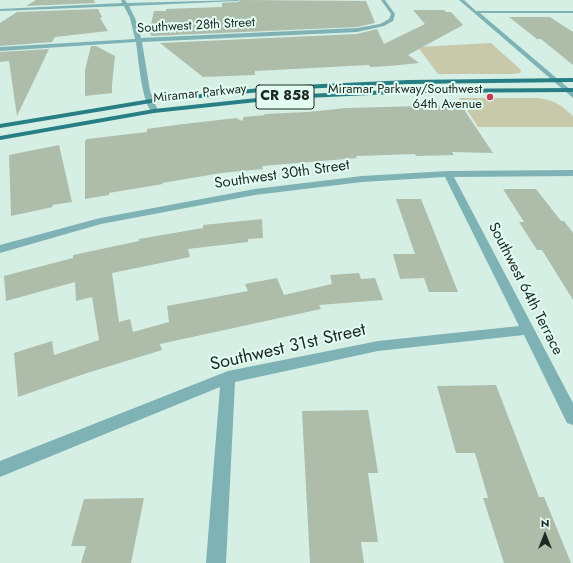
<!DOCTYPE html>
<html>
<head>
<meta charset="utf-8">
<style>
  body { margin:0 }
  #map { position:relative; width:573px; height:563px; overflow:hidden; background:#d5efe5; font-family:Jost,sans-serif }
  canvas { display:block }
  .north { position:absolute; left:525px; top:515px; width:40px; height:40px; -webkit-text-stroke:3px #e2fcf2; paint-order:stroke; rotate:0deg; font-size:11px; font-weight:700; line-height:16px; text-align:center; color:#1e2824 }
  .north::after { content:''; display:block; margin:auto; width:14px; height:18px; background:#1e2824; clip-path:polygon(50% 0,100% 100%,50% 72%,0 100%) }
</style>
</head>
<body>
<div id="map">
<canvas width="573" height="563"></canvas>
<div class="north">N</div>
</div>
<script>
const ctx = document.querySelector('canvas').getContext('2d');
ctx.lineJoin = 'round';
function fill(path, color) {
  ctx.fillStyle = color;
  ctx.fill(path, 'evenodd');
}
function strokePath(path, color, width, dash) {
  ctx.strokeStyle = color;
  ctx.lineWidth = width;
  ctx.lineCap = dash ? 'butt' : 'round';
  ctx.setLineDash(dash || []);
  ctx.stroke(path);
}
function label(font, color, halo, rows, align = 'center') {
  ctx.font = font + ' Jost,sans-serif';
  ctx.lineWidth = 4;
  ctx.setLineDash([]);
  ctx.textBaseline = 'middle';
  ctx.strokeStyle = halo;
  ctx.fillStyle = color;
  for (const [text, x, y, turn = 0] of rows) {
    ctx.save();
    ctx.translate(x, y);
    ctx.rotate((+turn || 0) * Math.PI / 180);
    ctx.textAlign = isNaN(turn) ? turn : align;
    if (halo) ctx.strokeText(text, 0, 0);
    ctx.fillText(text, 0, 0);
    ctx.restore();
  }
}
const green = new Path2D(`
  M491,43l30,27 -1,3 -8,1h-74l-20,-27z
  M459,98h80c17,3 22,7 34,18v11h-95z`);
const building = new Path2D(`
  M36,0h58l1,3 -69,3z
  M241,0l125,1 9,22 -18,4 -205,9 -3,-3 5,-22h12v-2l56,-2v-4l16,-1z
  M98,9l4,8 -2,1 8,13 -53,6 -3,5 -52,4v-23l17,-11z
  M413,10h31l2,2h5l12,13 -55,30 11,8 -29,3 -20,1 -1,-2 -114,6v4l-52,2 -43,-34 197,-9 20,-5 7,15 41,-20z
  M509,17h41l23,15v33l-32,-26h-4z
  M91,46h5l19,10 -3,29v8l-27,3v-26z
  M49,49l-32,67 -8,-55 -9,1v-10z
  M461,105l32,48 -41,-1 2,3 -38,1 -1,-2 -59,2 1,2 -95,8 1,3 -42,4 -59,10 1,1 -54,9v2l-24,4v-58l2,-2 60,-7v-3l29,-4 60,-7 6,3 2,-4 21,-2 -1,-1 44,-2 38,-4z
  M59,145l13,57 -20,3 1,2 -42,9 -2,-61z
  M503,189h33l25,32h3l9,12v67l-31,-50h-5l-18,-28h5z
  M396,199h25l37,93h-29l-5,-14 -24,1 -7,-25h22z
  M262,219l1,19 -15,1v3l-60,7 2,8 -78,16 7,49 11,-3 3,13 36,-10 -2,-16 81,-15 -3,-7 32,-6 7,17 48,-11 -2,-9 29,-2 2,6 14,-1 8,22 -64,5 2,4 -161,35 2,6 -78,24 -66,23 -4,-44 38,-12 2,14 45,-15 -7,-43 -16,4 -1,-19 -69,19 -2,-25 69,-18v-3l66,-14v-2l64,-11v-3z
  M496,385l43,112h5l27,66h-67l-21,-65h5l-13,-45h-19l-19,-67z
  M368,410l10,63h-10l10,69h-17l3,21h-54l-8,-152z
  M144,498l-13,65h-50l5,-17h-15l13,-47z`);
const minor = new Path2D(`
  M121,0h4l2,3 113,-3 -2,1 -109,5 6,12 6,20 216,-10 23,-4 9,-5 2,-5 -10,-14h4l10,14 -2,7 -9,5 -27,6 -215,10 8,49 8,20 -4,2c-12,-4 -16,-58 -18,-71l-136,9v-4l135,-8 -5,-21 -6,-12 -124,5v-2l122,-6z
  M459,0h5l12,11h97v2h-93l93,79v6z
  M573,170v6l-119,1 119,226v22l-6,-2 -43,-88 -146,16 -143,31 -9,181h-20l14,-176 -220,90v-16l228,-90 150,-30 141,-15 -74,-149 -83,5 -107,13 -154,29 -101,29v-8l100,-27 155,-29 107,-13 86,-5z`);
const major = new Path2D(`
  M573,78v4l-165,2 -128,6 -129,13 -151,25v-4l151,-25 129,-13 128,-6z
  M573,88v4l-160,1 -128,6 -131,14 -154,27v-4l154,-27 131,-14 128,-6z`);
const markers = [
  [490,97,4,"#ca3a56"]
];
const farStreetnames = [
  ["Southwest 28th Street",196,26,-3],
  ["Miramar Parkway",200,94,-6]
];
const farPoinames = [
  ["Miramar Parkway/Southwest",482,90],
  ["64th Avenue",482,105]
];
const shields = [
  [285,97,58]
];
const shieldNames = [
  ["CR 858",285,97]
];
const streetNames = [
  ["Southwest 30th Street",282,175,-8],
  ["Southwest 64th Terrace",525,289,63]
];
const nearStreetnames = [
  ["Southwest 31st Street",288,348,-13]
];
fill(green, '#c8c8ab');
fill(building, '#aebcaa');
fill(minor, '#7fb2b5');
fill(major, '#277f85');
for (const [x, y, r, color] of markers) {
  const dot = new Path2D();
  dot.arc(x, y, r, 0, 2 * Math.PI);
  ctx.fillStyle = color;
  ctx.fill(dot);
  strokePath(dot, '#e2fcf2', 1.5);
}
label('13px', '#1e2824', '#e2fcf2', farStreetnames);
label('13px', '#1e2824', '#e2fcf2', farPoinames, 'right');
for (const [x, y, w] of shields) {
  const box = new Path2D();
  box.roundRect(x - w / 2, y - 12, w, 24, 3);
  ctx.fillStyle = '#e2fcf2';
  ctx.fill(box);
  strokePath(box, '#1e2824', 1);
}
label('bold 14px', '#1e2824', null, shieldNames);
label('15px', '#1e2824', '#e2fcf2', streetNames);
label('18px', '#1e2824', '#e2fcf2', nearStreetnames);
</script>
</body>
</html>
